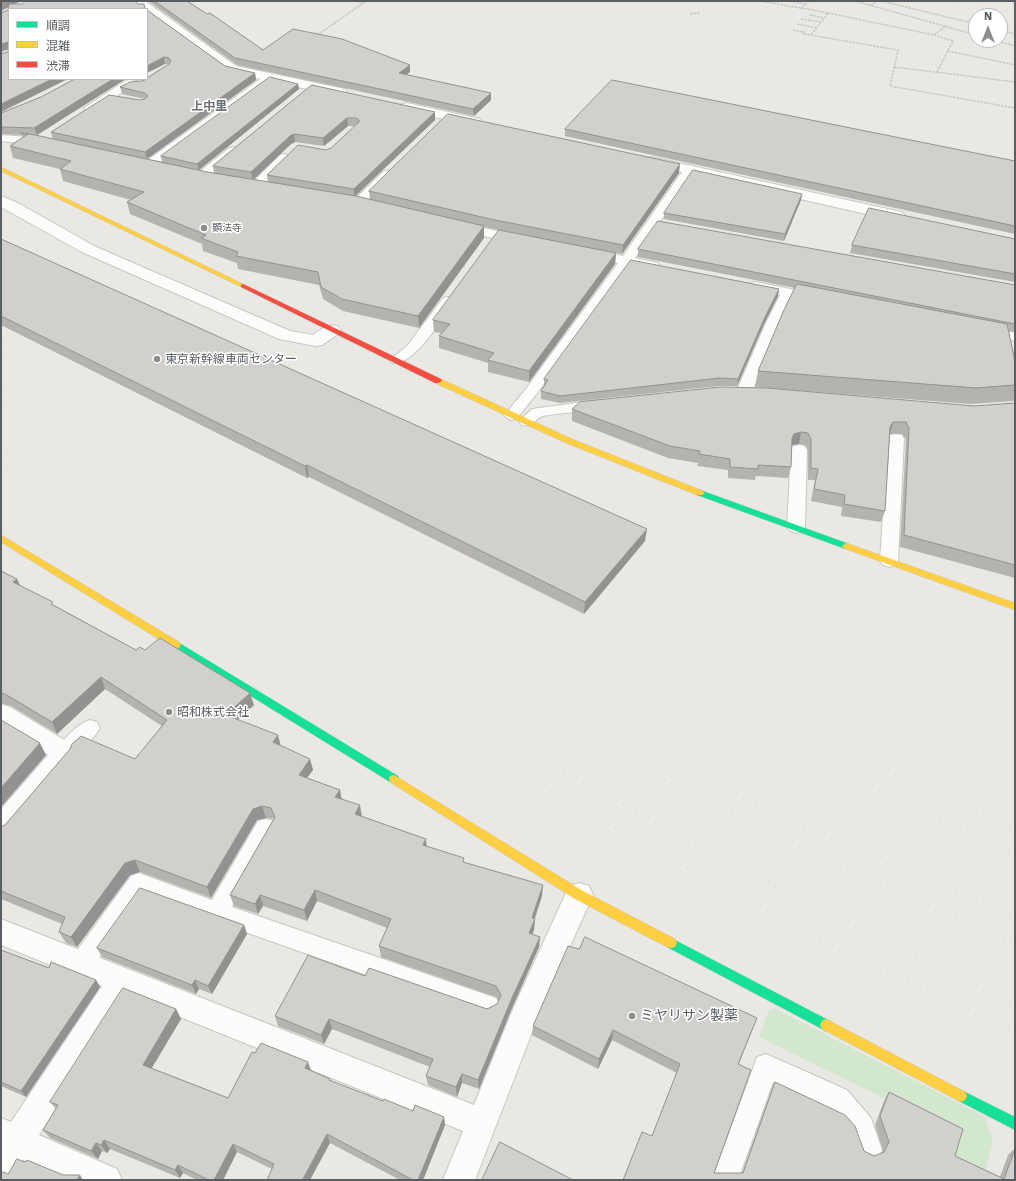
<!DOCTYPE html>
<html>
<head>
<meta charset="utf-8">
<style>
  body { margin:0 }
  #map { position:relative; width:1016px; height:1181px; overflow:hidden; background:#eae8e3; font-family:"Work Sans","Noto Sans JP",sans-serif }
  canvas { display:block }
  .frame { position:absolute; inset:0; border:2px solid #595e62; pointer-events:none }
  .legend { position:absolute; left:8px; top:8px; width:140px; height:72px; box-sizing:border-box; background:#fff; border:1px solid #bdbfc0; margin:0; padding:5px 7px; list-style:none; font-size:12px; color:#595e62 }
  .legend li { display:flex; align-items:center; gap:8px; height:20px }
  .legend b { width:20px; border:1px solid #bdbfc0 }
  .north { position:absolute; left:968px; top:8px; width:40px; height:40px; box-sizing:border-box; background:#fff; border:1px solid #bdbfc0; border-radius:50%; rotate:0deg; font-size:11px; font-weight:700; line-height:16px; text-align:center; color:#595e62 }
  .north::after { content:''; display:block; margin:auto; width:14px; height:18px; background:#8c8e8f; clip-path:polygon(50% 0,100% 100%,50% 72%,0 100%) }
</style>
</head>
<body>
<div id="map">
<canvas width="1016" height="1181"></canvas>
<div class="frame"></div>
<ul class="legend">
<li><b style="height:5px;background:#16e098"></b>順調</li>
<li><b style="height:5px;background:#ffcf43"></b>混雑</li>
<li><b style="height:5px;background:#f24e42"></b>渋滞</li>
</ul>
<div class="north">N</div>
</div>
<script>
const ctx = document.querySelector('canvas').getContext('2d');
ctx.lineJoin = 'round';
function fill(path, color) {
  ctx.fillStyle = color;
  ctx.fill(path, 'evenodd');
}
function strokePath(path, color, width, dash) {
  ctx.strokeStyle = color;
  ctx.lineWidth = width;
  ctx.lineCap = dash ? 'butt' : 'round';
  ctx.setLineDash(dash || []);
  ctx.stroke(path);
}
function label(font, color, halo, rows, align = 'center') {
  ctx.font = font + ' "Work Sans","Noto Sans JP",sans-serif';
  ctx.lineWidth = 3;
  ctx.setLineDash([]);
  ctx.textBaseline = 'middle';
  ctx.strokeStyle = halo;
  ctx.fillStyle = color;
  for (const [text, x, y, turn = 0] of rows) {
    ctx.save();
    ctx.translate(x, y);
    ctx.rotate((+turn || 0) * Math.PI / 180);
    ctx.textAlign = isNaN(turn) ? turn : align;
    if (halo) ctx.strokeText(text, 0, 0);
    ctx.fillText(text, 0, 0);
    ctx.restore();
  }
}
const green = new Path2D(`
  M774,1008l210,108 9,24 -9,36 -31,-16 6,-25 -200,-98 9,-25z`);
const path = new Path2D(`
  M356,1l8,2
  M760,1l41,7
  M789,1l17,3
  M809,1l-8,7 27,5 -17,22
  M855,1l121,34
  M881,1l95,23
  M871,5l6,-4
  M828,13l106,22 12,-9
  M690,14l9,-1
  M810,15l14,3
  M801,19l20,3
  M797,24l20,4
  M793,30l11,2 -1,2
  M1000,30l15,4
  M804,34l94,16 -8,36 125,22
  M317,35l49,-34
  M934,35l19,6 -16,31
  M994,40l21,6
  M948,51l67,14
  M894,67l121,15`);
const lane = new Path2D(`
  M270,74l4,1 1,2 -1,2 -121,89h-8l-2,-3 2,-3 121,-87z
  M129,80l8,1 5,-1 5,3c-4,6 -10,5 -16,4l-37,23h-8l-2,-2 41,-27z
  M1,135l43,3 4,2 2,2 -2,2 -4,2 -43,-5z
  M233,147l4,1 2,3 -2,3 -31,25h-8l-2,-3 2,-3 31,-25z
  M284,154l4,1 2,3 -2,3 -28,28h-8l-2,-3 2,-3 28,-28z
  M690,165l4,1 2,3 -61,89 23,5 2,3 -2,3 -5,1 -23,-5 -95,131 -18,22 -5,2 -5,-2 -3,-3 3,-3 18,-22 93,-127 -31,-6 -2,-3 2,-3 5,-1 31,6 63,-90z
  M387,171l4,1 2,3 -2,3 -29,28h-8l-2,-3 2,-3 29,-28z
  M461,223l64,14 2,3 -2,3 -5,1 -64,-14 -1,-3 1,-3z
  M755,282l61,12 5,1 2,3 -2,3 -5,1 -23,-4 -14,27 -27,67 -3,3 -5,2 -5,-2 -3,-3 29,-67 15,-30 -30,-6 -2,-3 2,-3z
  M448,297l5,1 2,3c-11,16 -43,67 -63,62l-2,-3 18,-15 35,-47z
  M987,327l28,6v8l-33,-7 -2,-3 2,-3z
  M598,400l5,2 3,3 -3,3c-19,5 -40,4 -60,8 -9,2 -8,12 -22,9l-2,-4 13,-12z
  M896,434l6,1 2,4 -6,122 -3,4 -6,2 -6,-2 -3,-4 8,-122 2,-4z
  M799,445l6,1 2,4 -2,77 -3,4 -6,2 -6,-2 -3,-4 4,-77 2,-4z
  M90,720l7,2 3,6c-4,8 -24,30 -33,33 -3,0 -6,-1 -9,-2l-3,-6c6,-12 22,-29 35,-33z
  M266,819l8,2 3,7 -45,79 264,91 4,8 -4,8 -8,4 -271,-96 -73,-27 -55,77 -8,3 -8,-3 -4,-8 4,-8 58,-80 8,-3 73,27 46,-79z
  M766,1054l81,36 24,28 11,32 -4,9 -9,4 -9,-4 -9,-25 -22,-26 -56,-26 -35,98h-26l45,-123z`);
const street = new Path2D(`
  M131,1h14l91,65 104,22 5,1 2,3 -2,3 -5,1 -113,-24 -80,-58v-5h-7z
  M407,103l73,16 2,3 -2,3 -5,1 -73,-16 -2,-3 2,-3z
  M651,157l246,54 6,2 2,3 -2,3 -6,2 -251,-57 -2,-3 2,-3z
  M1,196l17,7 76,43 196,85 23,4c9,-6 14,-11 25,-9l3,4 -3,4 -16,11 -6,1 -37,-7 -197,-87 -81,-45z
  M1,704l9,3 64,39 3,7 -3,7 -64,76 -9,3v-30l47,-54 -47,-29z
  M579,883l10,3 4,9 -57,127 -61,158h-32l20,-49 -335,-135 -89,139 78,34 5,11h-53l-46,-20 -11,16 -11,4v-62l10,4 91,-136 -101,-41v-26l473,186 39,-96 56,-123z`);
const fast = new Path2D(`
  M700,490l149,54 1,2 -4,3 -3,-1 -146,-53 -1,-2z
  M176,641l222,135 1,3 -1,3 -4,1 -4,-1 -217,-134 -2,-3 2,-3z
  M671,938l159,83 2,4 -2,4 -4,2 -4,-2 -155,-82 -2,-4 2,-4z
  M961,1090l54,27v13l-58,-30 -2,-4 2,-4z`);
const slow = new Path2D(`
  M1,167l244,118 1,1 -1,1h-4l-240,-116z
  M435,379h6l131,60 131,52 1,2 -1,2h-6l-131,-52 -131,-60z
  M1,535l178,107 2,3 -2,3h-6l-172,-106z
  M846,543l169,60v7l-172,-62 -1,-2z
  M394,775l189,116 92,48 2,4 -2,4 -4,1 -4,-1 -92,-48 -185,-117 -1,-3 1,-3z
  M826,1019l139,73 2,4 -2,4 -4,2 -4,-2 -135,-71 -2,-4 2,-4z`);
const jam = new Path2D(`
  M243,284l198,95 1,2 -4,2h-3l-194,-96v-2z`);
const railFar3 = new Path2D(`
  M945,1l70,12
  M1010,1l5,1`);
const railFar2 = new Path2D(`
  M1,337l220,110
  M1,354l183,93
  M1,382l104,65
  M1,402l76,45`);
const railFar1 = new Path2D(`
  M75,446l288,173 159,89 117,60
  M104,446l109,67 167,95 178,96 126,64
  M182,446l521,261 130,61
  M219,446l664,322
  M1,447l224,132 334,189
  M1,466c166,107 340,203 511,302`);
const rail = new Path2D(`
  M511,767l134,78 198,105 172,82
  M557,767l114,64 179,93 165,80
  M637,767l212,103 166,74
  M682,767l84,43 249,107
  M831,767l184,87
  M881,767l134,62`);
const wall = new Path2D(`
  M148,1h39l76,49 147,22 -4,3 85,18v7l-17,16 -237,-51z
  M147,10l78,56 30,7 1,7 -109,79 15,3 -1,-6 137,-72 1,5 -100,81 15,3 -1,-7 99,-81 123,35 -79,76 14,4 -1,-9 310,-18 -57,81 -6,-1 -1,11 -86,118 -41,-10v-9l-49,-15v-12l2,-3 -7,-1 -1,-12 100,-83 -49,-10v11l-65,90 -76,-17 -20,-12 -4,-14 -81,-16 -1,-6 -34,-12 -1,-7 -72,-30 -3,-12 4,-2 -68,-19 -3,-12 -47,-11 -3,-12 12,-8v-3l-21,-1v-21l40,-16 34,-18h56l-7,1 -87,55 16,4 -2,-7 94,-33 -23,-5 -2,-7 22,-6 27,-17h-4zM348,126h8l-25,22 -5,2 -59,25 1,7 -14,-3 37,-35 4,-2 29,4z
  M565,129l450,32v73l-450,-98z
  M801,200l-17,41 -120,-22v-6z
  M1,239l644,302 -61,73 -275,-137 -2,1 -306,-153z
  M1015,239v43l-165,-29 2,-8z
  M638,249l377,36v47l-6,-1 6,30v36l-1,4 -44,3 -215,-17 3,-16 37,-83 -157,-31z
  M779,289l-1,7 -14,28 -27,62h-18l-159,17 -19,-4v-8l3,-5v-7z
  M1015,403v175l-115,-31 6,-108 -4,-5h-12l-5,77 -4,11 -40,-6 1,-9 -31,-6 4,-21h-7v-30l-3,-5 -6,-1 -7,1 -1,22 -3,11 -32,-2 -1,4 -27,-2v-8l-31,-4 1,-3 -30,-5 -96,-37v-12l402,-3z
  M1,571l19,15 34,19 82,45h9l109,55 -16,15 42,26 30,13 3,11 -6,8 33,12 1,9 20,17 65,23v7l116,50 -7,23 -1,11 -2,4 8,3 -1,10 -27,61 -33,81 -17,-6 -5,14 -29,-12 -2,-9 4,-9 -98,-38 -8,15 -46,-18 -3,-10 90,-40 122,33 10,-5 2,-3 -3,-4 -115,-40 -2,-11 8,-18 -70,-27 -10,20 -44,-15 -5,8 -24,-8 -4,-11 44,-76 -8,-1 -9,2 -46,78 -71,-26 -10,3 -53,72 -11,-4 -7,-11 3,-8 -61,-25v-72l4,-2 130,-66 27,-33 -57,-37 -48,45 -46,-28 -10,-3z
  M244,925l3,9 -35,60 -13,-5 -3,5 -94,-37 -5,-9z
  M1,950l48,18 47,12 4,7 -74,110 -25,-11z
  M176,1009l5,10 -29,49 76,30 83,-27 19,8 1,2 52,20 30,10 31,6 1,8 -22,55h-23l-70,-37 -58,26 -35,-17 -14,28h-26l-14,-7 -3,5 -70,-29 -3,4 -5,-2 -4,8 -48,-21 -7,-8 13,-21 -6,-7z
  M533,1026l220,2 -14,36 -25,109h28l29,-82 4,-9 89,69 10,5 8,-3 1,-2 -8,-26 9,-24 5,-9 66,64 45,21 8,-22 7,-7v32h-392l29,-44 25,-63 -65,-33 -14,29 -66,-34z`);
const shadedWall = new Path2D(`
  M5,1h16l-20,10v-8z
  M8,42l1,7 -8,3v-8z
  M164,57l1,7 -18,9v-7z
  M410,65v7l-11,8v-7z
  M255,73l1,7 -109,79 -2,-7z
  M52,79h16l-67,33v-8z
  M113,79h18l-7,1 -87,55 -3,-7z
  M298,84l1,5 -100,81 -2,-6z
  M491,93v7l-17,16 -1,-7z
  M435,112v8l-81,77v-8z
  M347,118l1,8 -24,20 -1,-8z
  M294,134l1,8 -4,2 -38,36 -2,-8 39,-36z
  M680,164l-1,9 -57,81 1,-9z
  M802,194l-1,6 -17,41 1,-7z
  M484,226v12l-65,90 -1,-12z
  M616,253l-1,11 -86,118v-11z
  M779,289l-1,7 -14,28 -27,62 1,-7 27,-62z
  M893,422l-3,12v-7z
  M801,432l-2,12 -7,1v-7l2,-4z
  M307,465l2,12 -2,1 -2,-12z
  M647,529l-2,12 -61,73 1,-12z
  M17,579l6,12 -10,-9z
  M101,677l4,12 -48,45 -5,-12z
  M250,693l4,12 -24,22 -4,-12z
  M278,735l3,12 -8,-5z
  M40,743l6,12 -45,52v-19z
  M310,759l3,11 -12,16 -2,-11z
  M340,790l2,11 -7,-4z
  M360,805l2,12 -7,-3z
  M262,806l4,12 -9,2 -46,78 -4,-11 46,-78z
  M426,839l1,11 -4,-5z
  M135,860l5,12 -10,3 -53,72 -6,-10 54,-74z
  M543,885l-1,11 -8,23h1l-1,11 -5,14v-11l3,-15z
  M315,890l2,11 -10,20 -3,-11z
  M260,895l3,11 -5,8 -3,-10z
  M244,925l3,9 -35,60 -4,-8z
  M540,937l-1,10 -27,61 -33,81 -1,-9 34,-82z
  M96,980l4,7 -74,110 -5,-6z
  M195,980l4,9 -3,5 -4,-9z
  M176,1009l5,10 -33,55 -5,-9z
  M329,1019l3,10 -8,15 -3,-9z
  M613,1030l-1,10 -14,29 1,-10z
  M308,1062l3,9 -6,-3z
  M462,1074v9l-5,14 -1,-10z
  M444,1117l1,8 -22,55h-5z
  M327,1134l3,9 -20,37h-7v-1z
  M104,1140l6,9 -3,4 -6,-8z
  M96,1143l6,8 -4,8 -7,-8z
  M233,1144l4,8 -14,28h-9z
  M178,1165l5,8 -3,5 -5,-8z
  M80,1175l3,5h-6z`);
const building = new Path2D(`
  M26,1h109l3,3h6l1,5h-136v70h43l-51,25v-50l7,-2v-10l-7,2v-31l7,-3 1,-6h13z
  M155,1h32l20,13 3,-1 53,37 30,-21 49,10 68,26 -11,8 92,20 -18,16 -238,-51z
  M147,10l78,56 30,7 -110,79 -94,-20 58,-37 31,5 5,-1 3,-3 -3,-3 -25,-6 10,-5 12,-1 5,-2v-1l22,-14 2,-3 -2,-3 -5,-1 -17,9z
  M270,77l28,7 -101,80 -36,-8z
  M75,79h38l-79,49 -33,-1v-14l40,-16z
  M612,80l403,81v65l-450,-97z
  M312,85l123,27 -81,77 -87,-14 31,-30 28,5 5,-2 28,-26v-2l-3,-2h-9l-24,20 -29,-4 -4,2 -39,36 -38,-6z
  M448,114l232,50 -57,81 -128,-25 -126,-29z
  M21,133l14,2 172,37 149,24 128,30 -66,90 -76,-17 -21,-12 -3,-15 -82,-16 2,-4 -37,-14 5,-3 -79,-33 17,-10 -84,-23 11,-8 -61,-15 18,-12z
  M693,170l109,24 -17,40 -121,-21z
  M869,208l146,31v35l-163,-29z
  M658,221l357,64v39l-377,-75z
  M499,230l117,23 -87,118 -41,-11 6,-7 -55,-17 11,-12 -17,-4z
  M1,239l646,290 -62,73 -278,-137 -2,1 -304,-150z
  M631,260l148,29 -14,28 -27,62 -18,-1 -160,18 -19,-5 7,-11 -4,-1z
  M797,284l210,40 8,37v24l-39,3 -218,-17 26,-61z
  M721,387l46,1 207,18 41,-3v162l-111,-30 5,-107 -3,-6h-13l-3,5 -5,84 -41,-7 1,-9 -31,-6 4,-20 -7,-1v-29l-3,-6 -7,-1 -7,2 -2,4 -1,29 -33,-2v4l-28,-2v-8l-31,-5 1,-3 -30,-5 -98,-37 8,-7z
  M1,571l16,8 -4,3 40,20 -2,2 85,46 4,-3 5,3 15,-12 90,55 -24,22 52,20 -5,7 37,17 -11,16 41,15 -5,7 25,8 -5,9 71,25 -3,6 41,13 -1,4 80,23 -11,33 3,1 -6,14 11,4 -28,61 -34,82 -16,-6 -6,13 -30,-11 7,-17 -104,-40 -8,16 -46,-19 33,-61 57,21 4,-8 118,41 10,-5 4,-9 -5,-9 -117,-40 12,-27 -76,-29 -11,20 -44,-15 -5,9 -25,-9 45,-78 -4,-9 -9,-2 -9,3 -46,78 -72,-27 -10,3 -54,74 -12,-5 6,-15 -64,-26v-64l4,-2 65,-76 2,-5 9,-8 54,23 32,-39 -66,-43 -49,45 -47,-28 -4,-1z
  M1,720l39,23 -39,45z
  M140,888l104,37 -36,61 -13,-6 -3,5 -95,-37z
  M585,937l172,81 -19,46 13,6 -37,103h29l32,-91 70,33 10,11 9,25 10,5 10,-4 5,-10 -9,-26 9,-24 74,37 -8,27 49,23 11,-30v31h-392l19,-48 10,4 28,-72 -67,-34 -14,29 -66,-33 35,-80 11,3z
  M1,950l48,18 2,-6 45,18 -75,111 -20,-9z
  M123,988l53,21 -33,56 85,33 24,-46 3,1 6,-10 47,19 -3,6 25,11 -1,1 54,21 1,-2 29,12 2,-6 29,12 -26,63h-5l-86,-46 -24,45 2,1h-38l7,-16 -41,-20 -19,36h-5l-31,-15 -3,5 -71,-30 -3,5 -5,-2 -5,8 -48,-21 15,-25 -8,-3z
  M500,1142l73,38h-91z
  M17,1159l8,3 2,-2 36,15h17l-3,5h-76v-7l3,-1 4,2z`);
const markers = [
  [204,228,4,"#8c8e8f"],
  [157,359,4,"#8c8e8f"],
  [169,712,4,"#8c8e8f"],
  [632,1016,4,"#8c8e8f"]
];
const farPoinames = [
  ["顕法寺",212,228]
];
const farQuarternames = [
  ["上中里",209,106]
];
const poiNames = [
  ["東京新幹線車両センター",165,359],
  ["昭和株式会社",177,712]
];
const nearPoinames = [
  ["ミヤリサン製薬",640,1016]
];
fill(green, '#d3e7ce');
strokePath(lane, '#c7c7c6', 2);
strokePath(street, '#c7c7c6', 2);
strokePath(fast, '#c7c7c7', 1);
strokePath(slow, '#c7c7c7', 1);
strokePath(jam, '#c7c7c7', 1);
strokePath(path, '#c5cac7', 1.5, [2.5, 1]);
fill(lane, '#fcfcfb');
fill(street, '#fcfcfb');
fill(fast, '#16e098');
fill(slow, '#ffcf43');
fill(jam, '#f24e42');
strokePath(railFar3, '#e2e2e1', 2, [0.5, 3]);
strokePath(railFar2, '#e2e2e1', 2.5, [1, 4]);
strokePath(railFar1, '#e2e2e1', 3, [1, 5]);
strokePath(rail, '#e2e2e1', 4, [1.5, 6]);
fill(wall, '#b5b3b0');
fill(shadedWall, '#939290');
fill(building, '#d2d0cd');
strokePath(building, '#939290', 1);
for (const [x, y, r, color] of markers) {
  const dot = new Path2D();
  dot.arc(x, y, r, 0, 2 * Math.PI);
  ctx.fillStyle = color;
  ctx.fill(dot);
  strokePath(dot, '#fff', 1.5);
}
label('10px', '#595e62', '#fff', farPoinames, 'left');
label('bold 12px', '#6a7074', '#fff', farQuarternames);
label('12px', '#595e62', '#fff', poiNames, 'left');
label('14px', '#595e62', '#fff', nearPoinames, 'left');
</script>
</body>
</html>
